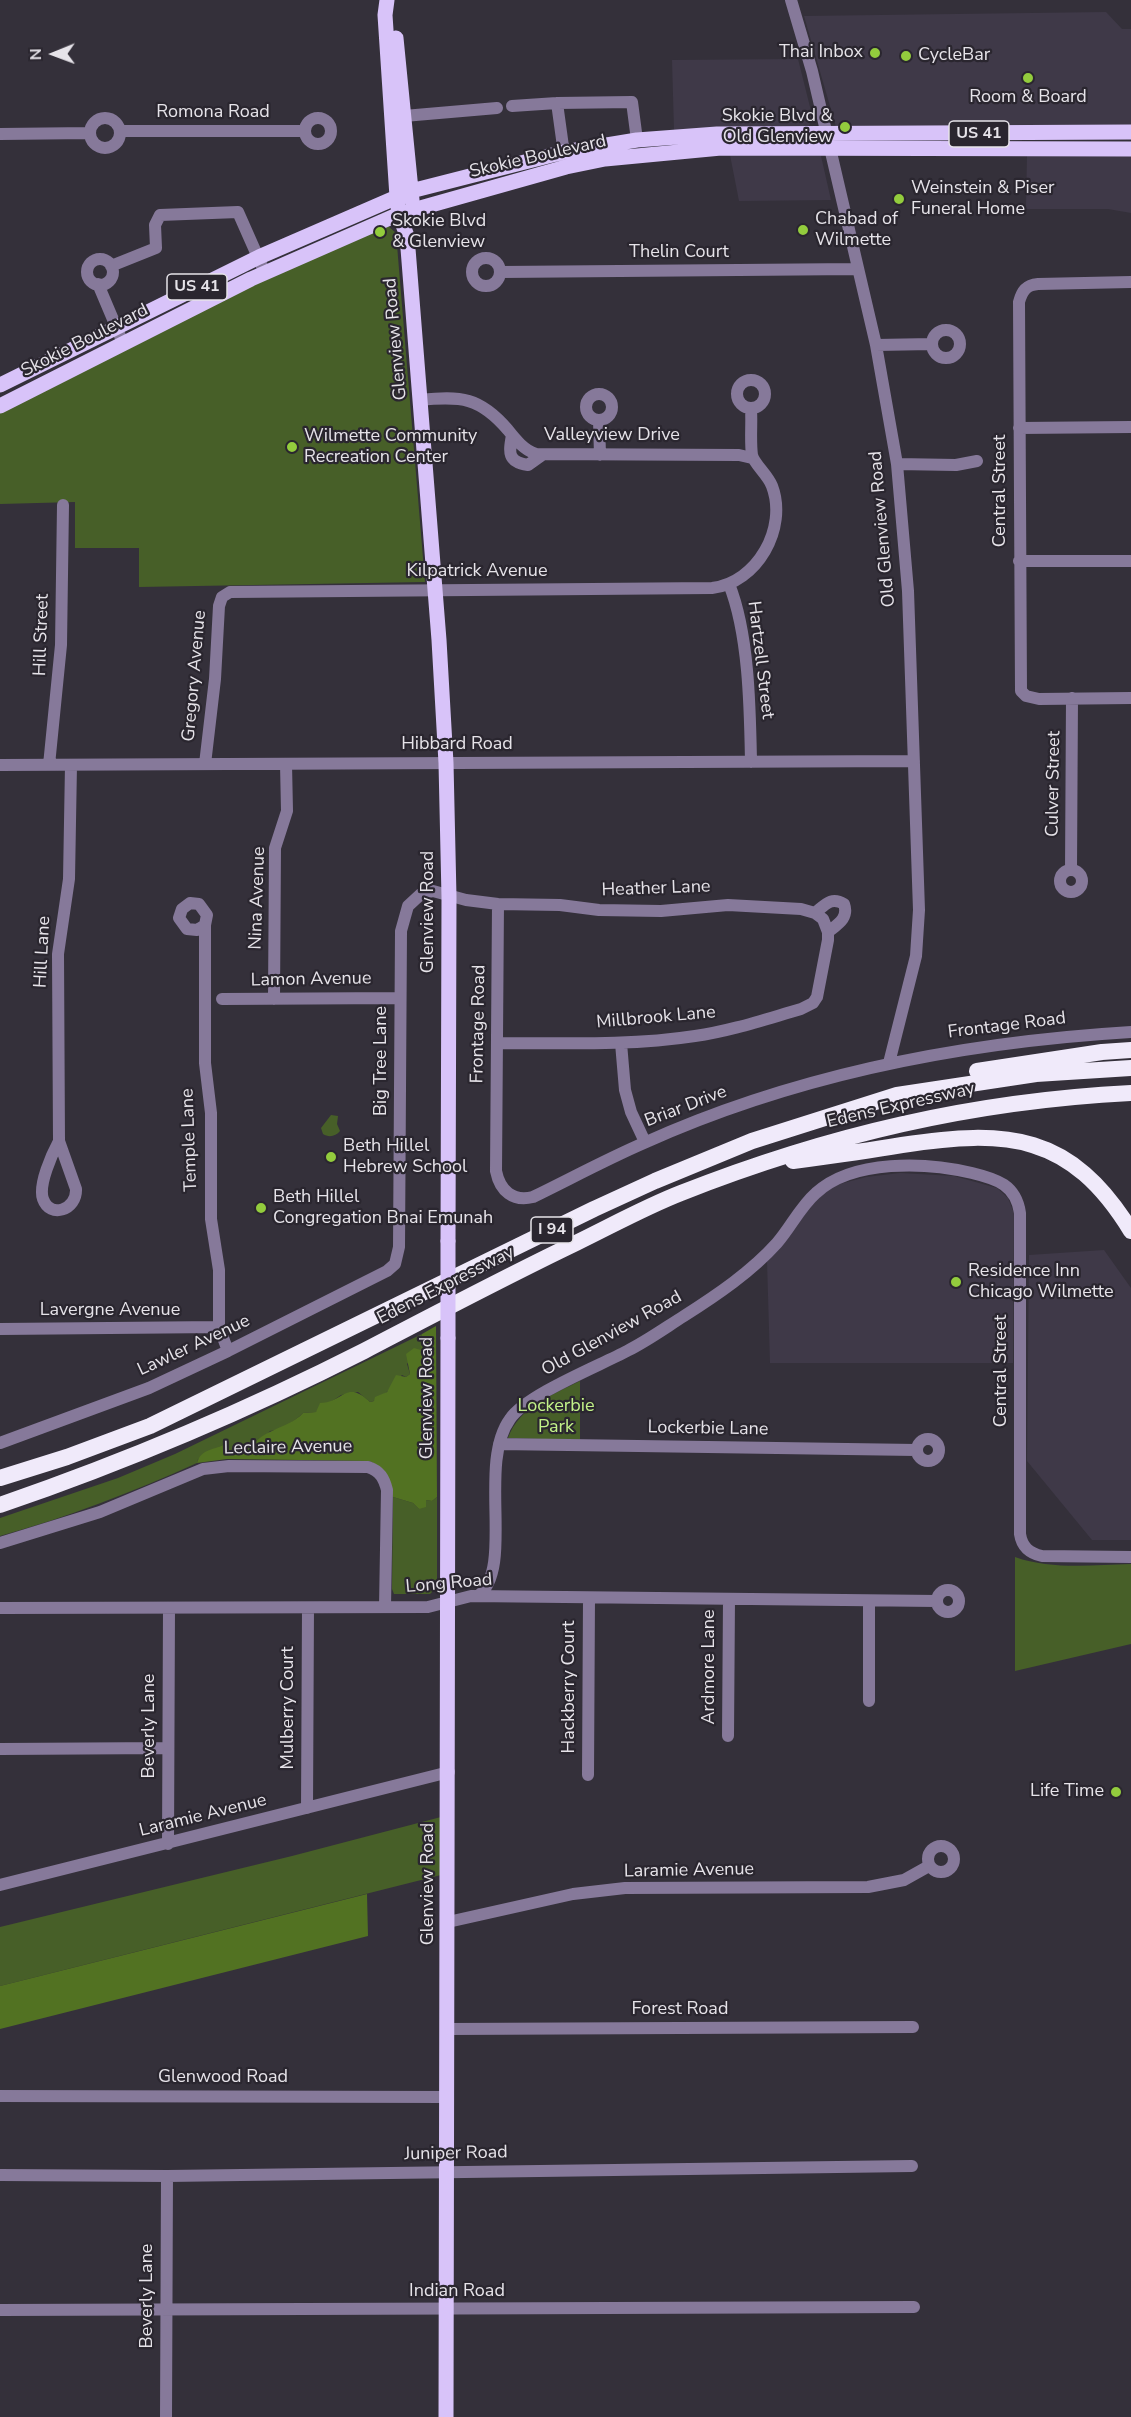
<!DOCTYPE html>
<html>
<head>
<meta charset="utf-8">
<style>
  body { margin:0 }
  #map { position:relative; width:1131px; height:2417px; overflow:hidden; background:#34303a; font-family:"Nunito Sans",sans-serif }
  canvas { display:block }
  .north { position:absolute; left:24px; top:24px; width:60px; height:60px; -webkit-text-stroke:4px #2a262f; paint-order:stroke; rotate:269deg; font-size:16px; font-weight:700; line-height:24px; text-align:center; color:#e6e3e9 }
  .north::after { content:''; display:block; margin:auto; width:21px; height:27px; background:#e6e3e9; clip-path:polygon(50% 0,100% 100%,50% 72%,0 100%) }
</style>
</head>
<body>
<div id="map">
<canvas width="1131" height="2417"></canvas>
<div class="north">N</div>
</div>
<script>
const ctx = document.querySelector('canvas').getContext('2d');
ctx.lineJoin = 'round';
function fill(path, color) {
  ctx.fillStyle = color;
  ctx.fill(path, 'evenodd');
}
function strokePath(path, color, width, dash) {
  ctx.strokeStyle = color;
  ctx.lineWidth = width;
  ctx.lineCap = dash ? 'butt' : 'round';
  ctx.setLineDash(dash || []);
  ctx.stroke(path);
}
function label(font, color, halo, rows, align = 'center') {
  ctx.font = font + ' "Nunito Sans",sans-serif';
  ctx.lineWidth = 4.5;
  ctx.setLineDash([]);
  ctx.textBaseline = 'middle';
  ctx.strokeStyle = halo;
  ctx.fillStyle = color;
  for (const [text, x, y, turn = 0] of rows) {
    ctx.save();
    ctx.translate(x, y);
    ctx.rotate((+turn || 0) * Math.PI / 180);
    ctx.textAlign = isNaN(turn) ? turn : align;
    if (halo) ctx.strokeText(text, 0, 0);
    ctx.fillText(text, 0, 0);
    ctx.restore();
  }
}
const built = new Path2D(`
  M1106,12l16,17h9v98h-295l-32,-111z
  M798,59l15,60 -5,8 -134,3 -2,-70z
  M1131,154v59l-23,-4h-82l1,-54z
  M730,155l91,1 10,44 -92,1z
  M900,1173l54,3 43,12 11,10 6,15 -1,150h-243l-3,-102 48,-59 14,-13 11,-5 26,-7z
  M1104,1250l27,38v252h-39l-65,-79 2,-206z`);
const green = new Path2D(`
  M388,226l8,7 29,349 -286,5v-39h-64v-46l-75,2v-92l288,-145z
  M331,1115l7,1 -1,8 3,7c-4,5 -11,7 -17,3l-2,-6z
  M422,1334l-1,16h-3l-11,14 3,10 -4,3 -4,-2c-10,10 -18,24 -32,27l-12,-10 -17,3 -25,17 -13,1c-8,8 -21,17 -33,18l-20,22 -20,-3 -32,9 -1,4c-64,29 -129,54 -197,73v-18l118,-40 57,-24z
  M580,1381v59l-72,-2c11,-31 44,-43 72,-57z
  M393,1497l20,6 6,6 7,-9 6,1 5,-4v90l-7,7h-36l-2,-5z
  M1015,1557c36,13 78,8 116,7v80l-116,27z
  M441,1817v58l-441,111v-59l292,-71z`);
const forest = new Path2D(`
  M436,1326l1,171 -5,4 -6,-1v7l-7,2 -6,-6 -20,-6c-5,-17 -7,-29 -24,-36l-142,-2 -30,4c4,-14 16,-13 27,-18l10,7 16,1c6,-24 38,-23 53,-40l13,-1 4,-9c23,0 26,-24 50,-1l4,-1 1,-4 12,-5 9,-17 10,2 4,-3 -4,-20 8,-6 7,2 1,-16z
  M367,1894l1,42 -368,93v-43z`);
const minor = new Path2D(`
  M791,0l21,71 64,274 21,119 11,127 11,319 -3,46 -27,107
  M557,103l8,58
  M512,106l45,-3 75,-1 5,38
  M404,116l93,-8
  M305 131a13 13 0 1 1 26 0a13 13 0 1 1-26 0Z
  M90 133a15 15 0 1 1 30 0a15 15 0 1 1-30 0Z
  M120,131h185
  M0,134l90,-1
  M472 272a14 14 0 1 1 28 0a14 14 0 1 1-28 0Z
  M87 272a13 13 0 1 1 26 0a13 13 0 1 1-26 0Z
  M111,266l45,-18 -1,-23 5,-10 78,-3 27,61
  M501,272l356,-3
  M1131,282l-93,2c-12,1 -16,7 -19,18l2,389 5,5 13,3 92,-1
  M98,284l25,59
  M932 344a14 14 0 1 1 28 0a14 14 0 1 1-28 0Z
  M876,345l56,-1
  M737 394a14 14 0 1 1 28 0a14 14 0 1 1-28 0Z
  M586 407a13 13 0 1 1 26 0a13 13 0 1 1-26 0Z
  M420,400c41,-4 60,-3 88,30 8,10 16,20 28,24l203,1 13,3
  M599,420l1,35
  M1019,428l112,-1
  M512,435c-3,17 -5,27 16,30l14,-10
  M897,464l59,1 21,-4
  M1019,561h112
  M729,584c20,50 21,124 22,178
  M205,764l10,-85 4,-73 3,-9 8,-5 482,-4c45,-5 76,-60 60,-102 -4,-11 -18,-22 -20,-31 -2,-14 0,-32 -1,-46
  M0,765l914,-4
  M49,765l12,-120 2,-140
  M1071,870l1,-172
  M1060 881a11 11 0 1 1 22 0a11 11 0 1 1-22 0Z
  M498,904l-2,267c4,20 17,31 37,26 37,-18 74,-38 111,-54 153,-69 320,-101 487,-111
  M815,913c10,-8 16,-17 29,-9 5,14 -6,20 -16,28
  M205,925l-8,5 -10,-1 -8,-11 3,-9 8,-6 9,1 8,11 -2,10v138l6,50v106l8,51v57l9,24
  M222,999l178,-1
  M274,999l1,-151 12,-37 -1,-47
  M621,1043l4,47 6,22 14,30
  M59,1141l17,48c1,21 -26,30 -33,10 -5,-14 9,-45 16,-58l-1,-187 11,-75 2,-114
  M0,1329l219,-2
  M917 1450a11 11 0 1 1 22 0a11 11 0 1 1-22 0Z
  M0,1443l149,-55 79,-37 159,-80 8,-7 4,-17 2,-316 7,-25 13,-12 12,-3 33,9 32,4 62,1 39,5 62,1 67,-6 73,4 14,4 8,6 5,13v8l-11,57 -4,6 -12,6c-35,10 -70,22 -106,27 -65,10 -132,7 -198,7
  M499,1444l417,6
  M0,1543l100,-31 103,-43 26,-3 139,1c12,4 16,11 19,23l-2,117
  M937 1601a11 11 0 1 1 22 0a11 11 0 1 1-22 0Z
  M478,1596c37,-28 -1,-132 32,-177 16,-24 89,-53 117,-68 20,-10 38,-23 57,-35 33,-21 67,-44 93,-73 14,-16 23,-36 39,-50 37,-34 110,-31 156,-20 25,6 44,12 48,40v321c2,13 9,19 22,22l89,1
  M0,1608l428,-1 43,-11 466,5
  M869,1701v-100
  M728,1736l1,-137
  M0,1749l168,-1
  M588,1775l1,-177
  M307,1808l1,-200
  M168,1844l1,-236
  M928 1859a13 13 0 1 1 26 0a13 13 0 1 1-26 0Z
  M0,1885l449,-113
  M448,1922l125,-28 52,-6 243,-1 36,-7 25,-14
  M448,2029l465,-2
  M0,2096l447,1
  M0,2175l167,1 745,-10
  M0,2310l914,-3
  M166,2417l1,-241`);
const major = new Path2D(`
  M387,0l-2,15 12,182 2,17 8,22 32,404 7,123 3,134 -1,344
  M396,38l16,162
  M0,385l259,-128 152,-66 153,-39 73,-12 80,-6 414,-2
  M0,406l251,-127 148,-65 167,-47 39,-8 116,-11 410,1
  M446,2417l2,-1079`);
const highway = new Path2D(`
  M977,1071l125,-19 29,-2
  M793,1161c37,-5 73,-10 109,-16 105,-16 169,-12 229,86
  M0,1478l67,-21 83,-31 444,-217 61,-28 97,-40 145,-46 139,-21 95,-6
  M0,1505c125,-43 246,-94 364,-154 71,-37 141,-74 212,-108 35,-17 69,-36 105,-50 147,-58 292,-92 450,-100`);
const majorBridge = new Path2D(`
  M448,1338v-97`);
const markers = [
  [875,53,6,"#93cc3d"],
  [906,56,6,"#93cc3d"],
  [1028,78,6,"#93cc3d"],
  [845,127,6,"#93cc3d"],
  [899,199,6,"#93cc3d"],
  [803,230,6,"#93cc3d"],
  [380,232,6,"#93cc3d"],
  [292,447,6,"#93cc3d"],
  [331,1157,6,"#93cc3d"],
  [261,1208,6,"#93cc3d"],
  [956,1282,6,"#93cc3d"],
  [1116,1792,6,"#93cc3d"]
];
const shields = [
  [979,134,60],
  [197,287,60],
  [552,1230,42]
];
const shieldNames = [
  ["US 41",979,134],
  ["US 41",197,287],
  ["I 94",552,1230]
];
const poiNames = [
  ["Thai Inbox",863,53,"right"],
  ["CycleBar",918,56],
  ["Room & Board",1028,98,"center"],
  ["Skokie Blvd &",833,117,"right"],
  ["Old Glenview",833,138,"right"],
  ["Weinstein & Piser",911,189],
  ["Funeral Home",911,210],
  ["Chabad of",815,220],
  ["Wilmette",815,241],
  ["Skokie Blvd",392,222],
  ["& Glenview",392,243],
  ["Wilmette Community",304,437],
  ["Recreation Center",304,458],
  ["Beth Hillel",343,1147],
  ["Hebrew School",343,1168],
  ["Beth Hillel",273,1198],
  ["Congregation Bnai Emunah",273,1219],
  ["Residence Inn",968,1272],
  ["Chicago Wilmette",968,1293],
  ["Life Time",1104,1792,"right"]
];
const streetNames = [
  ["Romona Road",213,113],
  ["Skokie Boulevard",538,157,-13],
  ["Thelin Court",679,253],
  ["Glenview Road",396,339,-95],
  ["Skokie Boulevard",85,341,-27],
  ["Valleyview Drive",612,436],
  ["Central Street",1001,491,-90],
  ["Old Glenview Road",883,529,-95],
  ["Kilpatrick Avenue",477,572],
  ["Hill Street",42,635,-88],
  ["Hartzell Street",760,660,83],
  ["Gregory Avenue",195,676,-85],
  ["Hibbard Road",457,745],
  ["Culver Street",1054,784,-89],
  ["Heather Lane",656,889,-2],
  ["Nina Avenue",258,898,-88],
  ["Glenview Road",429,912,-90],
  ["Hill Lane",43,952,-87],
  ["Lamon Avenue",311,980,-1],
  ["Millbrook Lane",656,1018,-5],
  ["Frontage Road",479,1024,-89],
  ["Frontage Road",1007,1026,-7],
  ["Big Tree Lane",382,1061,-90],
  ["Edens Expressway",901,1106,-13],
  ["Briar Drive",686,1107,-21],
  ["Temple Lane",190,1140,-92],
  ["Edens Expressway",446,1286,-27],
  ["Lavergne Avenue",110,1311],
  ["Old Glenview Road",612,1334,-29],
  ["Lawler Avenue",194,1346,-25],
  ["Central Street",1002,1371,-90],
  ["Glenview Road",428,1398,-90],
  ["Lockerbie Lane",708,1429,1],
  ["Leclaire Avenue",288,1448,-1],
  ["Long Road",449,1584,-5],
  ["Ardmore Lane",710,1667,-90],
  ["Hackberry Court",570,1687,-90],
  ["Mulberry Court",289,1708,-90],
  ["Beverly Lane",150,1726,-90],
  ["Laramie Avenue",203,1816,-14],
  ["Laramie Avenue",689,1871,-1],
  ["Glenview Road",429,1884,-90],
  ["Forest Road",680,2010],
  ["Glenwood Road",223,2078],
  ["Juniper Road",456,2154,-1],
  ["Indian Road",457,2292],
  ["Beverly Lane",148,2296,-90]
];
const parkNames = [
  ["Lockerbie",556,1407],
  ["Park",556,1428]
];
fill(built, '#3f3948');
fill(green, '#475f28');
fill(forest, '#527222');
strokePath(minor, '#86799a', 12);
strokePath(major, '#d8c3f9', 15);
strokePath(highway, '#f0eafa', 16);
strokePath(majorBridge, '#d8c3f9', 15);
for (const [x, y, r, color] of markers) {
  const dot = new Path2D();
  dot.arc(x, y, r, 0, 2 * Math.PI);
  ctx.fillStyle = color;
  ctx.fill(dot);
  strokePath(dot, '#2a262f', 2);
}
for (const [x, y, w] of shields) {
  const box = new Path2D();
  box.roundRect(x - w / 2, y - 13, w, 26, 4.5);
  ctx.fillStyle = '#2a262f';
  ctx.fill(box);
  strokePath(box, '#e6e3e9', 1.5);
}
label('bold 16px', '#e6e3e9', null, shieldNames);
label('18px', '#e6e3e9', '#2a262f', poiNames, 'left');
label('18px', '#e6e3e9', '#2a262f', streetNames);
label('18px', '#c3f389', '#2a262f', parkNames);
</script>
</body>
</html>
